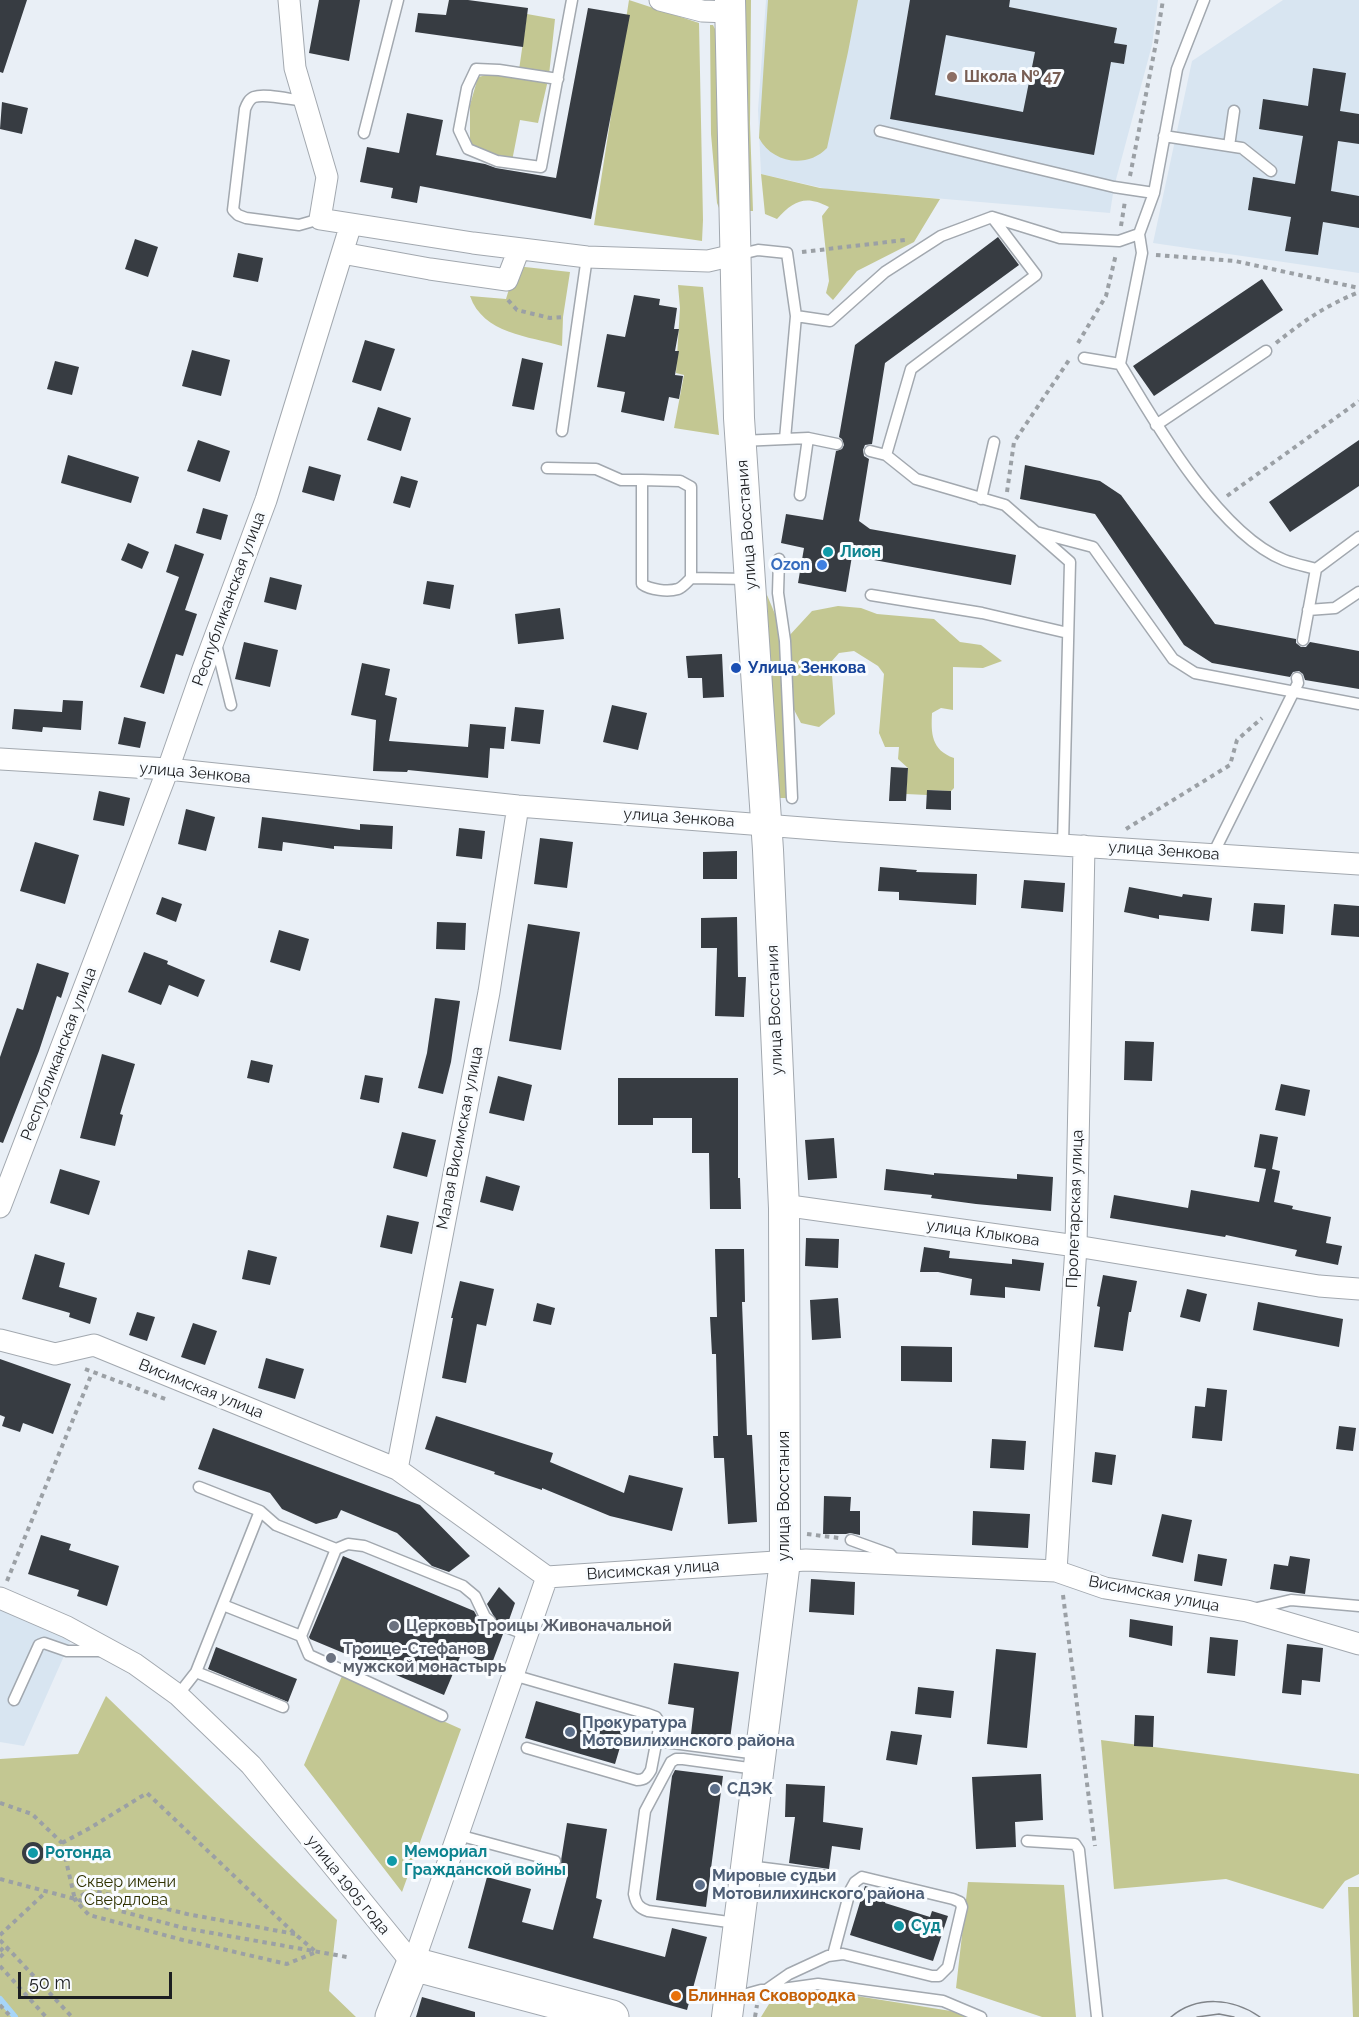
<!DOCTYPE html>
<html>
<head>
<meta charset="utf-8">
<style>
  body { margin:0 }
  #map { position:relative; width:1359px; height:2017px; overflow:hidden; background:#e9eff6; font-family:Raleway,sans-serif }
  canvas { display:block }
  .scale { position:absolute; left:18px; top:1972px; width:154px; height:27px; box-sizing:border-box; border:3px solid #1c1e21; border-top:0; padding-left:8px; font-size:18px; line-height:21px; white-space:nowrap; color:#1c1e21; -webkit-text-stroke:4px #f9fcff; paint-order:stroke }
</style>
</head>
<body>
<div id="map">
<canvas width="1359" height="2017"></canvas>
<div class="scale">50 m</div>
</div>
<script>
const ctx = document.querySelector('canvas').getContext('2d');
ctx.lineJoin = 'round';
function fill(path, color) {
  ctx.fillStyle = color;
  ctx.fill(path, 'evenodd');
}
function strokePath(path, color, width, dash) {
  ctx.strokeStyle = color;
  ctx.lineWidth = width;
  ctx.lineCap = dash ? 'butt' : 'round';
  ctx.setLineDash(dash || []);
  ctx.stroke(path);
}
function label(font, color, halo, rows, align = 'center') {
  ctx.font = font + ' Raleway,sans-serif';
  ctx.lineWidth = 6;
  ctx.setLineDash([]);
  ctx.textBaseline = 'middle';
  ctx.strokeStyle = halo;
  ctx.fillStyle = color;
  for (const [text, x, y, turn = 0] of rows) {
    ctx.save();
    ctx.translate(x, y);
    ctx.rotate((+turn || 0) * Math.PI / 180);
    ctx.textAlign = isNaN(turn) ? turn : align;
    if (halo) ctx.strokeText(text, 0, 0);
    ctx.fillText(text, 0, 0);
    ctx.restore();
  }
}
const built = new Path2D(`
  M766,0h392l-6,45 -38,142 -4,26 -283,-24 -66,-15 -3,-64z
  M1283,0h76v273l-206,-30 39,-182z
  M0,1609l72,29 -48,108 -24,-4z`);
const green = new Path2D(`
  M629,0l70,23 4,197 -1,21 -108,-16z
  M741,0h10l-1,124 3,87h-5z
  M768,0h90l-10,52 -21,96c-20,21 -55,15 -68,-10z
  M527,14l28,5 -6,56 -30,-5z
  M710,25h3l5,10 5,174 -4,-1 -2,-5 -6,-69z
  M496,73l52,7 -10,43 -18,-3 -8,41 -26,-8 -16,-8v-40l8,-28z
  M761,174l59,14 120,11 -26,43 -57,29 -24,29 -7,-7 3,-12 -7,-65 7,-9c-23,-12 -35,-7 -52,12l-12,-5z
  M516,266l54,6 -7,45 -1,29c-33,-10 -79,-12 -92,-50l36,3z
  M678,285l25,2 16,148 -45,-7 10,-53 -8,-2 4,-65z
  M767,595l13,31 12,172h-19z
  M838,606l23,2 16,6 57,5 26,23 21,3 21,16 -19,7 -30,-1v43l-12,-2 -9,5c-1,20 -1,37 22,45v30l-3,3 -24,-1v5l-21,-1 2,-26 -10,-9 1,-12h-14l-6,-14 5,-59 -6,-8 -24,-15 -15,2 -8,9 4,52 -16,13 -18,-4 -8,-15 -5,-71 24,-26z
  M342,1676l119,53 -59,163 -98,-127z
  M106,1696l231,224 -8,71 27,26h-356v-258l78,-5z
  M1101,1740l258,34v100l-14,7 -22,28 -97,-30 -112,10z
  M968,1882l96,3 12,132h-34l-86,-29z
  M1348,1887h11v130h-6z
  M825,1991l126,20 17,6h-207l8,-13 24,-8z`);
const stream = new Path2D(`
  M0,1999l15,18`);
const building = new Path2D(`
  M0,0h27l-24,73 -3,-1z
  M319,0h41l-11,61 -40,-8z
  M449,0h19l60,8 -5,39 -108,-15 3,-19 28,2z
  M910,0h100l-1,7 108,21 -3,15 13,2 -3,19 -13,-2 -17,93 -204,-36zM946,35l89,17 -12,60 -88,-17z
  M588,8l42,7 -39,204 -171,-33 -3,17 -26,-5 2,-10 -33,-6 7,-35 32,6 8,-40 36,7 -7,35 49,9 11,4 60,10z
  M1313,68l33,5 -6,38 19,3v30l-21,-3 -7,50 28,5v32l-36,-6 -5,33 -33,-4 6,-34 -43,-7 5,-33 42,7 8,-48 -44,-7 4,-30 45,7z
  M2,102l26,6 -6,26 -22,-5z
  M998,237l21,28 -134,98 -13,81 -7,1 -2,5 1,6 5,3 -10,62 11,8 146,26 -5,30 -159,-29 -6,36 -48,-9 6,-35 -23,-5 5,-29 37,6 13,-69 6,-2 2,-4 -2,-6 -3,-2 16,-92z
  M135,239l23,8 -10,30 -23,-8z
  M238,253l25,5 -5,24 -25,-5z
  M1262,279l21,31 -129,86 -21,-30z
  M634,295l26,4 -1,6 18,3 -3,21h5l-4,22h4l-4,24 8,1 -4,23 -10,-2 -5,24 -43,-9 4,-20 -28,-5 10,-53 18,3z
  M365,340l30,9 -14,42 -29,-9z
  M192,350l38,10 -9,36 -39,-10z
  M522,358l21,5 -9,47 -22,-4z
  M55,361l24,6 -7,28 -25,-6z
  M378,407l33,11 -10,33 -34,-11z
  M198,440l32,11 -10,31 -33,-11z
  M1359,440v46l-69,46 -21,-30z
  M68,455l71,22 -8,26 -70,-20z
  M1025,465l75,16 21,14 94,129 81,15v4l5,4h5l4,-5 49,9v38l-54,-9 -2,-6 -4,-3 -6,1 -3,5 -78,-14 -28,-18 -89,-131 -75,-15z
  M309,466l32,9 -7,26 -32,-9z
  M401,476l17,5 -8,27 -17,-5z
  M203,508l25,7 -7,25 -25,-7z
  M128,543l21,9 -7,17 -21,-9z
  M175,544l29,10 -19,56 12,4 -14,42 -7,-2 -12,40 -24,-7 39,-110 -13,-5z
  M270,577l32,8 -6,25 -32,-8z
  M427,581l27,4 -4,24 -27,-5z
  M560,608l4,31 -46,5 -3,-30z
  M244,642l34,8 -8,37 -35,-8z
  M722,654l2,43 -21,1 -1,-20h-14l-2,-22z
  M362,663l28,6 -5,26 12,3 -8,43 79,6 2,-23 36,3 -2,22 -14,-1 -2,30 -80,-8 -1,2 -34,-1 3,-51 -25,-5z
  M63,700l20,1 -2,29 -38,-3 -1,5 -30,-3 2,-20 48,3z
  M612,705l35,8 -9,37 -35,-8z
  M515,707l29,3 -4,34 -29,-3z
  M124,717l22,5 -6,26 -22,-4z
  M891,767l17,1 -2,33h-17z
  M927,790l24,1v19l-25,-1z
  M99,791l31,7 -6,28 -31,-6z
  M186,809l29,8 -9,34 -28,-7z
  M262,817l98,13v-6l33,2 -1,23 -58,-3v3l-51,-7 -1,9 -24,-3z
  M459,828l26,3 -3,28 -26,-3z
  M540,838l33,4 -6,46 -33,-4z
  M35,842l44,13 -14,49 -45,-13z
  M737,851v28h-34v-27z
  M880,867l37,3 -1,2 61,2 -1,31 -77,-5v-8l-21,-1z
  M1024,880l41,3 -2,29 -42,-4z
  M1129,887l53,10 1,-3 29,4 -3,23 -50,-6v4l-35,-7z
  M162,897l20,7 -6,18 -20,-8z
  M1254,903l31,2 -2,29 -32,-3z
  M1334,904l25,2v31l-28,-2z
  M737,917l1,60h8l-2,40 -29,-1 2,-68h-16v-30z
  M437,922l29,1 -1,27 -29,-1z
  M528,924l52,8 -19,118 -52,-9z
  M279,930l30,9 -9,32 -30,-9z
  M144,952l24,9 -1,3 38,16 -7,17 -29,-12 -8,20 -33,-13z
  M37,963l32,10 -8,25 -4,-2 -18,55 -36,92 -3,-1v-85l17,-49 6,2z
  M435,998l25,3 -9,61 -8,32 -25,-6 9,-35z
  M1125,1041l29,1 -2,39 -28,-1z
  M102,1054l33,10 -15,50 3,1 -8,31 -35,-8z
  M251,1060l22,5 -4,18 -22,-5z
  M365,1075l18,3 -4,25 -19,-4z
  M498,1076l34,9 -8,36 -35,-8z
  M618,1078h120v100h2l1,31h-31l-1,-56h-17v-35h-39v7h-35z
  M1281,1084l29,6 -5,26 -30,-6z
  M402,1132l34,8 -9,37 -34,-9z
  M1260,1134l18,3 -6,32 8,2 -6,31 19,4 -1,3 39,8 -5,26 16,3 -4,19 -43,-9 2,-6 -71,-15 -1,2 -115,-19 4,-23 74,13 3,-18 68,12 7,-33 -12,-2z
  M834,1138l3,40 -29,2 -3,-40z
  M60,1169l40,12 -11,34 -39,-12z
  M886,1169l48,6v-2l83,6v-5l36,3 -2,34 -75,-7 -45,-6 1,-3 -48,-5z
  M486,1176l34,10 -7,25 -33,-9z
  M387,1215l32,7 -7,32 -32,-7z
  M806,1238l33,1 -1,29 -33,-2z
  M924,1247l26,4 -1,7 63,6v-5l32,4 -4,28 -35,-4v11l-35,-3 2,-16 -34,-7h-18z
  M715,1249h29l1,53h-3l5,133h5l5,87 -29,2 -4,-66h-10l-1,-22h5l-2,-82h-4l-2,-37h7z
  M248,1250l29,7 -7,28 -28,-6z
  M35,1254l30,9 -6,24 38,11 -7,26 -21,-7 1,-4 -48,-14z
  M1103,1275l34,6 -6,31h-2l-6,39 -29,-4 6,-40 -3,-1z
  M460,1281l34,8 -8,37 -9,-2 -11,59 -24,-5 11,-60h-2z
  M1187,1289l20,5 -7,28 -20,-5z
  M838,1298l3,40 -29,2 -2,-40z
  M1258,1302l85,17 -4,28 -86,-17z
  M537,1303l18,5 -4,17 -18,-4z
  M137,1312l18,5 -8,24 -18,-6z
  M193,1323l24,8 -12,34 -24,-8z
  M901,1346l51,1v35l-51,-1z
  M266,1358l38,11 -9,30 -37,-11z
  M0,1359l71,25 -18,50 -30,-11 -3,9 -18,-6 3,-9 -5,-2z
  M1207,1388l20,2 -5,51 -30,-3 3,-32 10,1z
  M436,1416l117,37 -3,9 74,31 5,-18 54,13 -11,43 -62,-15 -68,-28v2l-48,-16 1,-2 -70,-23z
  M1339,1426l17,2 -3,23 -17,-2z
  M213,1428l207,77 50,51 -21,16 -17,-6 -35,-33 -56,-23 -4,8 -21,6 -34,-15 -12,-16 -72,-24z
  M992,1439l34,2 -2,29 -34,-2z
  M1095,1452l21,3 -4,30 -20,-3z
  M824,1496l27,1 -1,14h10v24l-10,-2 -4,1h-23z
  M973,1511l57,3 -2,34 -56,-3z
  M1162,1514l30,6 -9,43 -31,-7z
  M41,1535l30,9 -2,6 50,16 -12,40 -30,-10 2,-6 -51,-16z
  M1198,1554l29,5 -5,27 -28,-5z
  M343,1556l131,55 6,11 8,6 7,-2 2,-4 -10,-18 12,-17 16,16 -6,17h-5l-5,4v5l4,5 -12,32 -29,-14 -18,43 -134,-56 -1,-2z
  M1290,1556l20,3 -5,35 -35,-5 4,-25 14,2z
  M811,1579l44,3 -1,33 -45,-3z
  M1130,1619l43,7 -1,20 -43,-9z
  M1210,1637l28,3 -3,36 -28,-3z
  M1287,1644l36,4 -3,34 -18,-2 -1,15 -19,-2z
  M216,1647l81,32 -9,23 -80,-33z
  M996,1649l40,4 -9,95 -40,-4z
  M674,1663l65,9 -9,67 -39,-5 3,-26 -26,-4z
  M918,1687l36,4 -3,27 -36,-4z
  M536,1701l90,26 -11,37 -90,-26z
  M1135,1715l19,1 -1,31 -19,-1z
  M891,1731l31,4 -5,30 -31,-5z
  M675,1770l48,6 -17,131 -50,-7 16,-124z
  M1041,1774l2,46 -28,2 1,25 -40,2 -4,-72z
  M786,1784l39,2 -2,36 40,6 -3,22 -28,-4 -3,23 -40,-6 6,-46h-10z
  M567,1823l40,6 -11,69 6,2 -9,38 72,19 7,-29 35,9 -20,73 -219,-62 19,-71 44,12 -9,33 31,8 15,-56 -9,-1z
  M22 1853a11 11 0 1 1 22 0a11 11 0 1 1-22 0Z
  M865,1886l23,7 -3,10 45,14 2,-6 16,5 -15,45 -83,-26z
  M422,1997l53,15v5h-59z`);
const path = new Path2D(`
  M1130,176l26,-133 7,-43
  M1121,226l4,-25
  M802,252l103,-12
  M1156,255l79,6 124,27
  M508,300l9,10 33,8 14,-1
  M1078,343l28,-47 10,-42
  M1276,343c29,-23 49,-37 83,-51
  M1007,492l7,-50 55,-82
  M1227,496l132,-95
  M1126,829l104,-64 7,-25 25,-22
  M85,1369l83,31
  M807,1534l32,4
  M7,1581l85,-208
  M1063,1595l32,251
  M0,1803l32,11 30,29 13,57
  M62,1843l28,-15 57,-35 148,141 21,18 -29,12 -104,-24 -94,-25 -14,-15 15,-10 97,24 108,20
  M0,1879l184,49 163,29
  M0,1935l46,-43
  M0,1940l72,77
  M0,1951l5,-5
  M0,1957l8,-8
  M0,1966l46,51
  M0,2005l11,12
  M755,2017l2,-12`);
const lane = new Path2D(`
  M1204,0l-27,69 -23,124 -15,41 3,19 -22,111c35,59 99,170 164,196 10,4 21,6 32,9
  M558,79l-59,-9 -23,-1 -9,19 -8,42 9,19 29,12 44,6 31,-167
  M305,101c-13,-1 -40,-8 -51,-4 -5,2 -7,7 -9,12l-12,101 5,5 8,3 53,7 21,-6
  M880,131l234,56 40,6
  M364,133l34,-133
  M1164,136l78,12 29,23
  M1229,146l5,-35
  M737,255l21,-5 29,3 9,63 34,5 55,-49 56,-36 51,-19 68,21 59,3 20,-7
  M1084,358l36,6
  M1156,425l110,-74
  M562,431l25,-174
  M785,439l11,-123
  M741,441l67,-3 29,6
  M870,451l16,4 30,24 89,26 65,57 -7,282
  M886,455l25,-86 125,-94 -44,-58
  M547,468l49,1 25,11h21
  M800,495l8,-57
  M981,499l13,-57
  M1036,532l57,15 80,112 22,14 164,31
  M779,559l-1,34 7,48 7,157
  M691,578v-91l-11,-6 -38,-1v104c8,6 26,8 36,5 5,-2 9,-7 13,-11l57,1
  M871,595l111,18 86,20
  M1308,610l27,-2 24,-16
  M1303,640l13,-71 43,-32
  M216,644l15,61
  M1213,854l85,-171 -1,-5
  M260,1511l16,14 60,24 12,-5 16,2 99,40 12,10 10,21 5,4
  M851,1540l39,14 6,7
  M223,1605l78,31 8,19 133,61
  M1253,1609l38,-9 68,6
  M506,1627l21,8
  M301,1636l35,-87
  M196,1672l87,35
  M513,1675l135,39 8,3 4,6 -9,47c-4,7 -6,10 -14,10l-110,-32
  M178,1695l18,-23 64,-161 -61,-24
  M14,1700l25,-55 5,-2 23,8h34
  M657,1741l101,13
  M458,1835l97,26
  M1027,1841l48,3 4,6 18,167
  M748,1866l80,10
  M736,1923l-88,-12c-9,-3 -12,-7 -14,-17l11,-83 26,-49 5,-3h7l73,10
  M766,1990l23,-16 39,-18 15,-2 89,22h7l9,-9 14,-60 -2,-5 -7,-3 -91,-22 -7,5 -5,9 -17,64
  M732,1998l29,-8h14l43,-6 125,17 38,16`);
const street = new Path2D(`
  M289,0l6,68 32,109 -7,42 153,24 114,14 121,4 26,-6
  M660,0l42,11 27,1
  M342,253l88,16 77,11 12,-31
  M0,759l168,10 350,37 324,25 517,33
  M0,1207l168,-438 35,-100 63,-169 85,-276
  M784,1208l13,-1 279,39 243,40 40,3
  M0,1340l55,14 39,-9 303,124 150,108 259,-17 250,11 49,17 142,23 112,33
  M397,1469l92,-477 29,-186
  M1056,1571l20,-325 8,-400
  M0,1598l67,29 68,37 43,31 73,70 162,199
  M413,1964l134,-387`);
const secondary = new Path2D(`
  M727,2017l58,-456 -1,-353 -16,-358 -29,-432 -9,-418`);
const primary = new Path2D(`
  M392,2017l21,-53 199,53`);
const tram = new Path2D(`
  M1171,2017c26,-22 62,-19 89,0
  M1197,2017l22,-3 15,3`);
const markers = [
  [952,77,6,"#8d6e63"],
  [828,552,6,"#0f9aa8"],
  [822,565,6,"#3f7fe0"],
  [736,668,6,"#1a4fb4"],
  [394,1626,6,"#6b7280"],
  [331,1658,6,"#6b7280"],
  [570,1732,6,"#5c6f8a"],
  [715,1789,6,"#5c6f8a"],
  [33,1853,6,"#0f9aa8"],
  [392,1861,6,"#0f9aa8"],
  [700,1885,6,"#5c6f8a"],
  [899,1926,6,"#0f9aa8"],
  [676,1996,6,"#e8710a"]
];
const educationNames = [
  ["Школа № 47",964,77]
];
const streetNames = [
  ["улица Восстания",747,525,-94],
  ["Республиканская улица",229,599,-70],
  ["улица Зенкова",195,773,5],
  ["улица Зенкова",679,818,4],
  ["улица Зенкова",1164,851,4],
  ["улица Восстания",775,1010,-92],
  ["Республиканская улица",59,1054,-69],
  ["Малая Висимская улица",460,1138,-79],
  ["Пролетарская улица",1075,1209,-88],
  ["улица Клыкова",983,1233,8],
  ["Висимская улица",201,1389,22],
  ["улица Восстания",784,1496,-90],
  ["Висимская улица",653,1570,-4],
  ["Висимская улица",1154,1594,11],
  ["улица 1905 года",348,1885,51]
];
const cultureNames = [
  ["Лион",840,552],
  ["Мемориал",404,1852],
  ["Гражданской войны",404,1870],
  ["Ротонда",45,1853],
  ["Суд",911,1926]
];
const shopNames = [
  ["Ozon",810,565]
];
const transitNames = [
  ["Улица Зенкова",748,668]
];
const worshipNames = [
  ["Церковь Троицы Живоначальной",406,1626],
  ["Троице-Стефанов",343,1649],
  ["мужской монастырь",343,1667]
];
const serviceNames = [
  ["Прокуратура",582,1723],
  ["Мотовилихинского района",582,1741],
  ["СДЭК",727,1789],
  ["Мировые судьи",712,1876],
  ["Мотовилихинского района",712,1894]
];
const parkNames = [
  ["Сквер имени",126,1882],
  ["Свердлова",126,1900]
];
const foodNames = [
  ["Блинная Сковородка",688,1996]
];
fill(built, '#d8e5f1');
fill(green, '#c3c792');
strokePath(stream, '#a7d5f8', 6);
fill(building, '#373c42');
strokePath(lane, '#a2a8af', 13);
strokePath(street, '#a2a8af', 23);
strokePath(secondary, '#a2a8af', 32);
strokePath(primary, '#a2a8af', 35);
strokePath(path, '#9ba0a5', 4, [4.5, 4.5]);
strokePath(lane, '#fff', 10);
strokePath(street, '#fff', 21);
strokePath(secondary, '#fff', 30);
strokePath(primary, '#fff', 33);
strokePath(tram, '#808489', 1.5);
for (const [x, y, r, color] of markers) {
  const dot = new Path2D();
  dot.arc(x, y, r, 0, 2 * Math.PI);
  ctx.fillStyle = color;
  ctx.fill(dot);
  strokePath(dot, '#f9fcff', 2);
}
label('bold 16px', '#785e54', '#f9fcff', educationNames, 'left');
label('16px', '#1c1e21', '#f9fcff', streetNames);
label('bold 16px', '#0d838f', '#f9fcff', cultureNames, 'left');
label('bold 16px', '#366cbe', '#f9fcff', shopNames, 'right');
label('bold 16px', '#164399', '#f9fcff', transitNames, 'left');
label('bold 16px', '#5b616d', '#f9fcff', worshipNames, 'left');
label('bold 16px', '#4e5e75', '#f9fcff', serviceNames, 'left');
label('16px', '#2f3100', '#f9fcff', parkNames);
label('bold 16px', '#c56008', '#f9fcff', foodNames, 'left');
</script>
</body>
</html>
